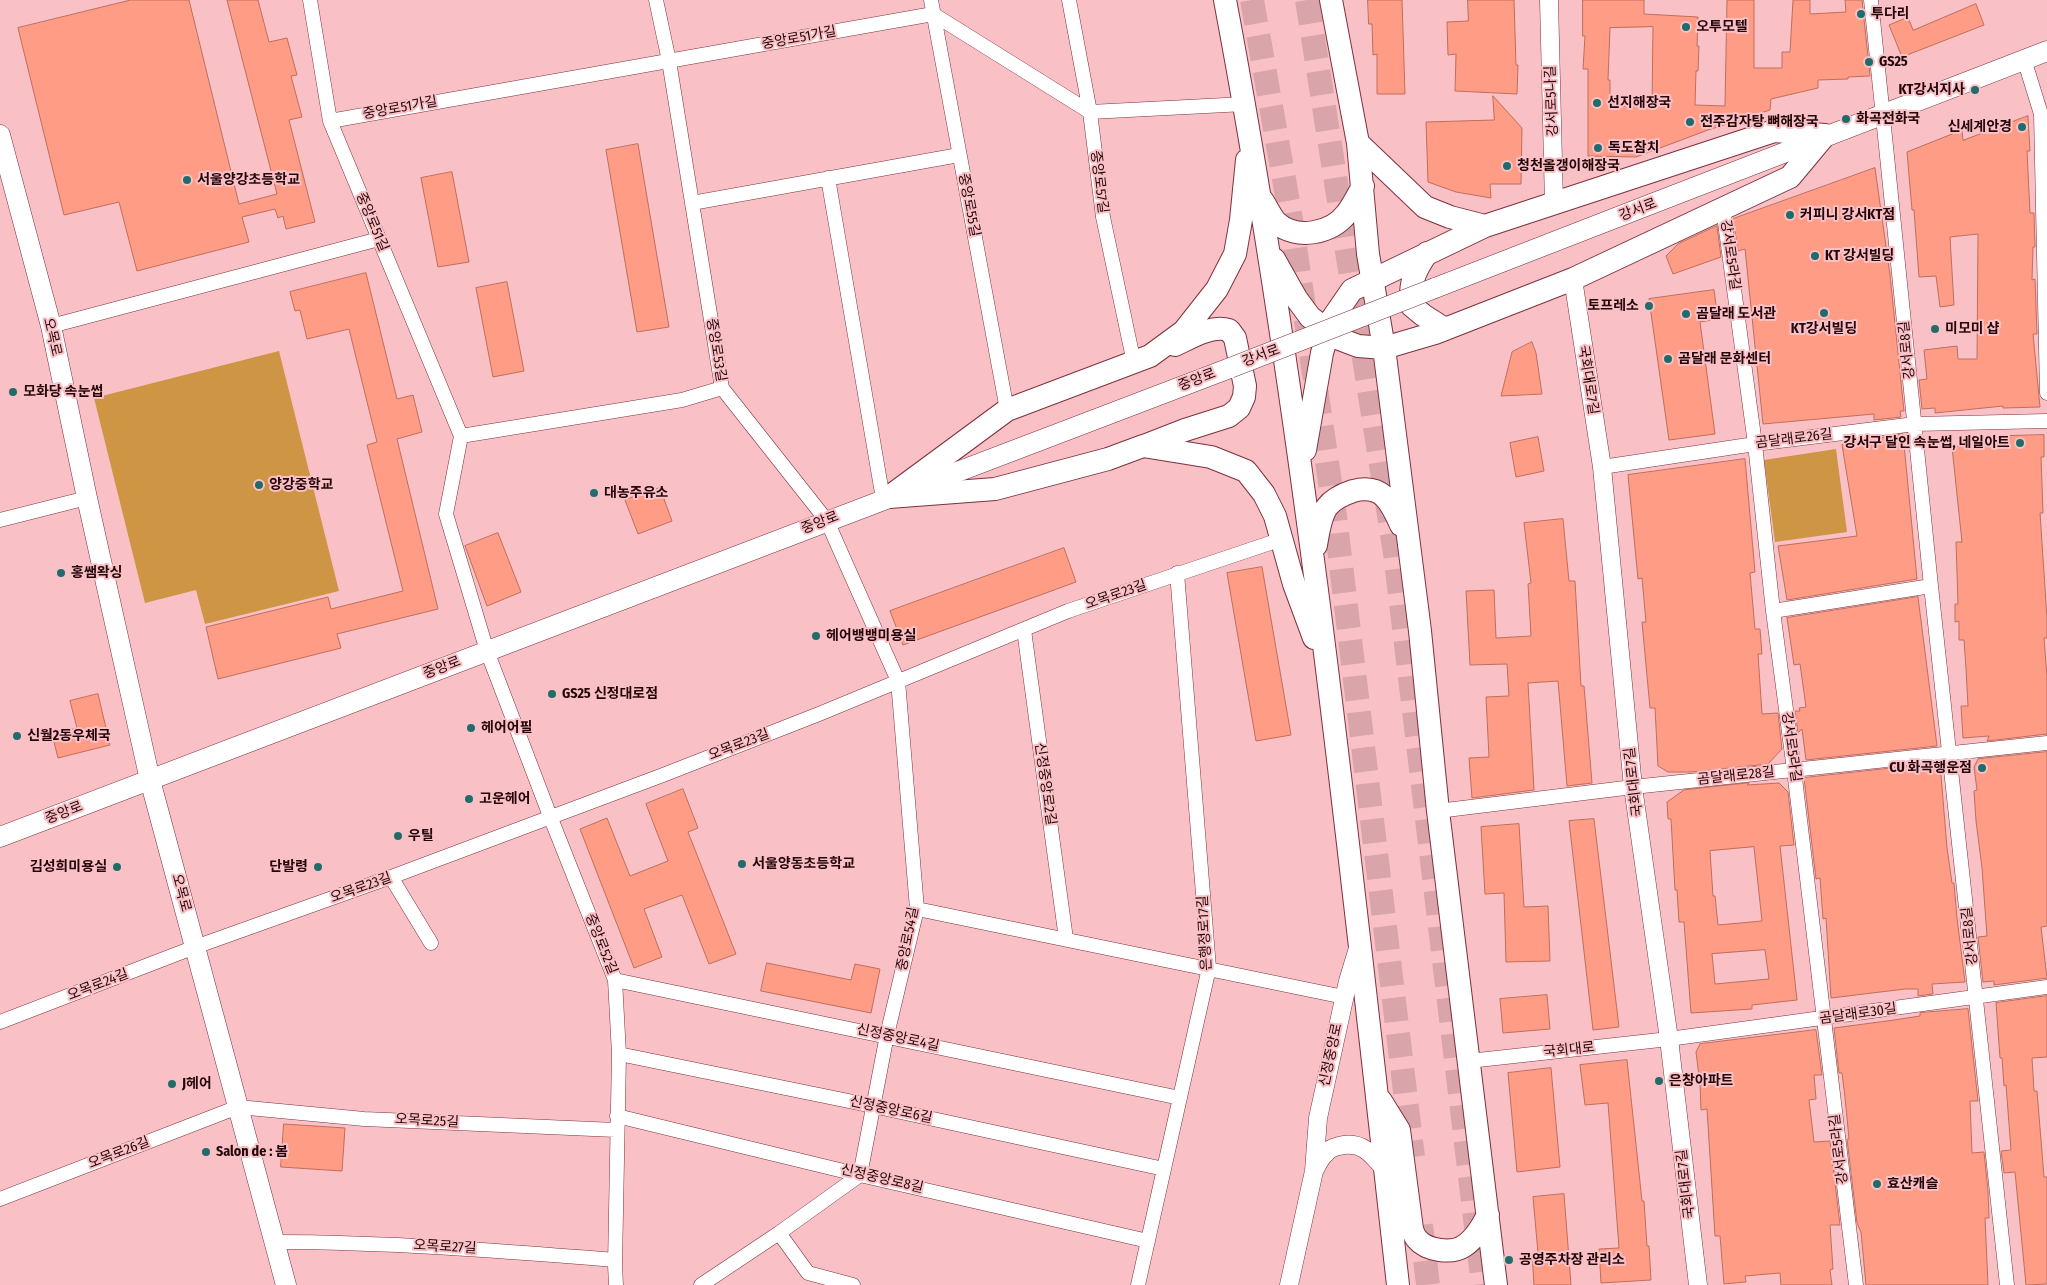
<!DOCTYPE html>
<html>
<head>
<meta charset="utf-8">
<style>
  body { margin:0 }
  canvas { display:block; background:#f9c1c6 }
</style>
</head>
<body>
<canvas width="2047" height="1285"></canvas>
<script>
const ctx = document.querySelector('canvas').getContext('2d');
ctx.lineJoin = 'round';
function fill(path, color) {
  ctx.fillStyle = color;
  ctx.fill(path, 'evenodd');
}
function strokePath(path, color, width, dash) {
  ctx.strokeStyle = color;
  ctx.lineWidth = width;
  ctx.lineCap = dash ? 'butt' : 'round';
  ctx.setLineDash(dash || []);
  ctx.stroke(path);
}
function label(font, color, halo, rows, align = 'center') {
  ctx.font = font + ' "Fira Sans Condensed","Noto Sans KR",sans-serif';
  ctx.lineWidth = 4;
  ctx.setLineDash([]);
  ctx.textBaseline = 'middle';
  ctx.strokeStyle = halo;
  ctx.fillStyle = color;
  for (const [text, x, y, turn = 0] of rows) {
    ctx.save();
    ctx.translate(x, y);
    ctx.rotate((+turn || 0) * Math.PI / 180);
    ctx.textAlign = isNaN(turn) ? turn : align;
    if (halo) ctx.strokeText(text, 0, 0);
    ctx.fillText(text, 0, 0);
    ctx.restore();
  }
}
const green = new Path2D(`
  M279,351l60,240 -134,33 -9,-34 -51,13 -51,-205z
  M1836,449l11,83 -72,10 -11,-82z`);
const building = new Path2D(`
  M131,0h58l50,204 38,-10 -50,-194h31l11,42 18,-4 10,37 -6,1 11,41 -13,3 26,102 -29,7 -3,-13 -5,2 -3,-9 -33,8 7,25 -112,29 -18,-69 -55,13 -46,-187z
  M1368,0h34l3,94h-28v-40l-4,1 -1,-31h-3z
  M1468,0h46l2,65h2l-1,29 -62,-3 1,-37 -8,1 -1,-33 21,-1z
  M1583,0h61v14l54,3 -1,29h2l-1,25h-2l-1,34 30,1 2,-106h27v68h28v-16h8l3,-52h17v14l36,-2 -1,-12h17l8,76 -22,1v2l-30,1v8l-47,11 -1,11 -62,20 -72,27 -48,-1v-87h-5l2,-33h-2zM1653,27l-1,77 -3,-1v4l-39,-1v-26h-2l2,-52z
  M1976,4l8,21 -82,32 -13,-32 19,-8 5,13z
  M1493,96l29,32 -1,56h-31l1,14 -35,-6 -28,-10 -2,-60 68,-2z
  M2028,116l2,35h-3l3,62h4l1,34h-2l-1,33 3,-1 2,55h-4l7,73 -37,1v-2l-68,7v-5l-13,1 -3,-29 8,-1 -3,-29 33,-4 1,13h19l1,-125 -28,3 4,68 -14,2 -4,-31 -17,1 -5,-67h-2l-5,-58 55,-22 1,10z
  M638,144l31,183 -32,5 -31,-182z
  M1875,168l15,107 14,136h-4l1,6 -27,3v-6l-111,10 -18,-175 -7,2 -5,-32z
  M452,172l17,90 -31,5 -17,-89z
  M1717,226l4,31 -48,17 -7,-18 12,-12z
  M366,273l31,126 16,-4 9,37 -25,7 41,170 -101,25 4,14 -123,31 -12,-52 122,-30 3,12 72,-18 -36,-146 10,-3 -28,-113 -42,10 -7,-29 -5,1 -5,-19z
  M507,282l17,89 -31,6 -17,-89z
  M1714,290l4,29 -18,3 15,112 -46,6 -20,-141z
  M1532,342l4,11 6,41 -41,2 11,-44z
  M1903,434l14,145 -130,21 -9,-54 79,-10 -15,-91z
  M2044,435v22h-3l2,56h-3l7,105v20h-3l3,39v57l-60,7 2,-5 -26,2 -2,-32h7l-2,-37 -2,-29h-5v-19l-4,1v-18h3l-2,-62h6l-10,-95 56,-6v-5z
  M1538,437l6,34 -28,6 -6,-34z
  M1745,459l10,113 -5,1 5,56h5l2,25h-4l4,60 16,-1 4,36 -14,15 -76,8h-24l-10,-6 -3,-58h-5l-8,-86h4l-4,-44 -4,1 -10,-104z
  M660,488l12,33 -34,13 -13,-34z
  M1563,519l6,62h6l6,105h3l8,97 -25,3 -9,-105 -30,2 6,107 -62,8 -3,-40 20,-1 -3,-60 23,-1 -2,-32 -37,1 -4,-74 28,-1 2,48 35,-2 -3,-52 3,-1 -7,-60z
  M498,533l23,59 -34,14 -22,-60z
  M1064,548l12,34 -173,63 -13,-34z
  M1262,567l29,168 -35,6 -29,-168z
  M1918,597l19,149 -131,14 -4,-31 -4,4 -3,-22h5l-1,-3 7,-1 -6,-43 -6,1 -7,-47z
  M98,694l12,51 -52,13 -6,-24 25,-6 -7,-27z
  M2047,752v174l-6,1 6,51 -53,7v-4l-11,1 -5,-45 9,-1 -5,-68 -6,-47 -2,-30 3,-1 -3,-23 4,-8z
  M1940,763l7,85 5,35h2l3,35 8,64 -33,2 1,10 -15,2v-7h-13l-74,9 -5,-80 -3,1 -3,-41 -4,1 -12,-101z
  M1749,783l-2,2 32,-2 9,9 6,53 -14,1 17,154 -45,5v4l-61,4 -7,-91h-5l-2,-32h-2l-4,-71h-3l-1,-17 17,-12zM1754,847l8,74 -44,4 -3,-29h-2l-3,-45zM1765,950l4,29 -54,5 -3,-30z
  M683,789l15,39 -10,4 48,122 -27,10 -27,-69 -38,14 18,48 -28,11 -54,-139 27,-11 23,58 38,-15 -22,-57z
  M1594,819l25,208 -26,3 -24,-209z
  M1519,824l5,83 24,-1 2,55 -44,1 -2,-69 -19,1 -4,-67z
  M767,963l84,17 4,-16 25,5 -9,44 -110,-22z
  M1547,995l3,34 -47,4 -3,-34z
  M2047,996v61l-15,1 2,33h3l7,86h3v107l-21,1 -11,-113 -11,1 -3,-22 10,-1 -5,-65 -2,1 -2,-28h-2l-4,-55z
  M1968,1009l10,92h-8l2,52 12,-1 4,39 1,27h-4l3,67h-122l-5,-53 -4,-9 -10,-84h2l-4,-42 -3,-24h-3l-5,-45 60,-8 26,-4v-3z
  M1816,1030l6,45h-8l2,24 -7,1 5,42 16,-1 10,84h-10l3,44 -3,1 2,15h-51l-1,-12 -35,3 1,6 -22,2 -4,-48h-5l-8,-127 -6,1 -1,-26 -4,-32 4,-8z
  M1627,1060l15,141h2l3,45h2l2,34 -50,3 -2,-34 20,-1 -11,-145 -23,2 -5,-40z
  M1551,1068l9,99 -43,5 -9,-99z
  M284,1124l61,4 -3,43 -61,-4z
  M1564,1194l7,91h-37l-2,-32h6l-5,-56z`);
const trunkTunnel = new Path2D(`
  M1252,0l38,213 45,303 78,641
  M1307,0l88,553 88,732
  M1421,1225l7,60`);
const minor = new Path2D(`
  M310,0l20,121 131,315 -15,78 41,137 63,165 65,164 4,74 -4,211 1,20
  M656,0l13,61 53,327 105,133 71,160 19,228 -30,126 -27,140 -81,58 -78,52
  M931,0l76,410
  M1069,0l21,112 13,105 31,146
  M1871,0l60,586 76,699
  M2024,59l17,55 6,279
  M330,121l603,-107 157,98 155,-8
  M828,178l55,321
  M692,203l267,-48
  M1723,208l32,236 18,167 21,159 62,515
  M51,326l328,-87
  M461,436l221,-36 40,-12
  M1602,467l153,-23 160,-20 132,-3
  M0,520l87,-22
  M1773,611l158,-25
  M1024,630l42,309
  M1438,811l195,-24 414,-44
  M391,877l40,66
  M917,909l427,88
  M615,980l565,118
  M0,1022l195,-75 196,-70 272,-102 156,-61 249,-103 214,-72
  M619,1054l254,52 291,63
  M1469,1061l200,-22 378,-52
  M617,1116l243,59 288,66
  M0,1199l238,-92 126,12 252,11
  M779,1233l29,40 45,12
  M274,1242c114,0 227,9 341,18
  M1138,1285l71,-317 -32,-395`);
const tertiary = new Path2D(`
  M1549,0l5,203
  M1573,279l29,188 31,320 36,252 29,246
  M1314,1171c3,-5 6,-13 11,-17 3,-4 9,-7 14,-8 22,-6 33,8 46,24
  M1289,1285l25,-114 4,-53 30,-137 10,-33`);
const secondary = new Path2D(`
  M0,135l51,191 36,172 63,282 136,505
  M1435,288c204,-79 408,-159 612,-237
  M0,837l1230,-469`);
const primary = new Path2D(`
  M1225,0c80,425 125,856 173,1285
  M1331,0l27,143 10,111 16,94 36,283 18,180 58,474
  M1358,143l67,64 25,10 35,9
  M1262,200c5,7 9,17 15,23 19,17 55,11 70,-10 6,-8 11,-18 16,-27
  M1427,253c-13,19 -17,29 -16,52l12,10 22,14
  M1274,259l22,39 14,19 27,21 21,8 26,2 51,-15 138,-54 217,-102 35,-42
  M1144,446l41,-16 44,-14 10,-8 5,-11 1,-11 -10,-48 -6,-8c-18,-5 -37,7 -54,15
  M1305,450l17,-97 10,-34 20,-29 133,-64 289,-95 51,4
  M889,497l106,-8 113,-30 35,-13 68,11 35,14 18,23 11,22 19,68 20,54
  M889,497l118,-87 143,-54 34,-25 33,-42 18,-35 6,-34 6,-60
  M1316,545c2,-11 4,-28 11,-38 6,-8 17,-13 26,-16 29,-8 38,11 48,34
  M1381,1101l18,29 13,99c1,3 3,8 5,10 10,12 35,15 47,7 11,-7 18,-20 24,-31`);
const secondaryBridge = new Path2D(`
  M1230,368l205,-80`);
const markers = [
  [1861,14,5,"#216c6b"],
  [1686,27,5,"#216c6b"],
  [1869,62,5,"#216c6b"],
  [1975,90,5,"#216c6b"],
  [1597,103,5,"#216c6b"],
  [1846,119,5,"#216c6b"],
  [1690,122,5,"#216c6b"],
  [2022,127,5,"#216c6b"],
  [1598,148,5,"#216c6b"],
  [1507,166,5,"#216c6b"],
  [187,180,5,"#216c6b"],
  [1790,215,5,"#216c6b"],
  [1815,256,5,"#216c6b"],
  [1649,306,5,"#216c6b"],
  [1824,313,5,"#216c6b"],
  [1686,314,5,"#216c6b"],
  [1935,329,5,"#216c6b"],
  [1668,359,5,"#216c6b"],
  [13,392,5,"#216c6b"],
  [2020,443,5,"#216c6b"],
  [259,485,5,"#216c6b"],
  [594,493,5,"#216c6b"],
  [61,573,5,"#216c6b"],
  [816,636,5,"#216c6b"],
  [552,694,5,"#216c6b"],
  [471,728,5,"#216c6b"],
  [17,736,5,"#216c6b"],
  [1982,768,5,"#216c6b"],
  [469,799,5,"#216c6b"],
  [398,836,5,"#216c6b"],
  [742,864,5,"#216c6b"],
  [117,867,5,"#216c6b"],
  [318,867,5,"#216c6b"],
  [1659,1081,5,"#216c6b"],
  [172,1084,5,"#216c6b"],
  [206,1152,5,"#216c6b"],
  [1877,1184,5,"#216c6b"],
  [1509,1260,5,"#216c6b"]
];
const poiNames = [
  ["투다리",1871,14],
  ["오투모텔",1696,27],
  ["GS25",1879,62],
  ["KT강서지사",1965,90,"right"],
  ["선지해장국",1607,103],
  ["화곡전화국",1856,119],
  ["전주감자탕 뼈해장국",1700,122],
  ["신세계안경",2012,127,"right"],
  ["독도참치",1608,148],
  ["청천올갱이해장국",1517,166],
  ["서울양강초등학교",197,180],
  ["커피니 강서KT점",1800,215],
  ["KT 강서빌딩",1825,256],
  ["토프레소",1639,306,"right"],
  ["곰달래 도서관",1696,314],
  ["KT강서빌딩",1824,329,"center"],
  ["미모미 샵",1945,329],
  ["곰달래 문화센터",1678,359],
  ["모화당 속눈썹",23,392],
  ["강서구 달인 속눈썹, 네일아트",2010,443,"right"],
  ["양강중학교",269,485],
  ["대농주유소",604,493],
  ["홍쌤왁싱",71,573],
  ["헤어뱅뱅미용실",826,636],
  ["GS25 신정대로점",562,694],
  ["헤어어필",481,728],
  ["신월2동우체국",27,736],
  ["CU 화곡행운점",1972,768,"right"],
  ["고운헤어",479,799],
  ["우틸",408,836],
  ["서울양동초등학교",752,864],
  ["김성희미용실",107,867,"right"],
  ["단발령",308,867,"right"],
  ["은창아파트",1669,1081],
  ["J헤어",182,1084],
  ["Salon de : 봄",216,1152],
  ["효산캐슬",1887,1184],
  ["공영주차장 관리소",1519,1260]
];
const streetNames = [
  ["중앙로51가길",799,38,-10],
  ["강서로5나길",1552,101,-92],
  ["중앙로51가길",400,108,-10],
  ["중앙로57길",1099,182,83],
  ["중앙로55길",969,205,79],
  ["강서로",1638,210,-21],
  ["중앙로51길",372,222,67],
  ["강서로5라길",1730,255,82],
  ["오목로",52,337,77],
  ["중앙로53길",716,350,81],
  ["강서로8길",1907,350,-96],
  ["강서로",1261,356,-20],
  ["중앙로",1197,380,-21],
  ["국회대로7길",1588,380,81],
  ["곰달래로26길",1794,439,-7],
  ["중앙로",820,523,-21],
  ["오목로23길",1116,595,-19],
  ["중앙로",442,668,-21],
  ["오목로23길",739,745,-21],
  ["강서로5라길",1791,747,82],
  ["곰달래로28길",1736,776,-6],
  ["국회대로7길",1634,782,-97],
  ["신정중앙로2길",1045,784,82],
  ["중앙로",64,813,-21],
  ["오목로23길",361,888,-20],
  ["오목로",181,893,75],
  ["은행정로17길",1205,933,-93],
  ["강서로8길",1970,936,-96],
  ["중앙로54길",908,939,-79],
  ["중앙로52길",601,944,68],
  ["오목로24길",98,985,-21],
  ["곰달래로30길",1858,1014,-8],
  ["신정중앙로4길",898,1038,12],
  ["국회대로",1569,1050,-6],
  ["신정중앙로",1331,1055,-78],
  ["신정중앙로6길",891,1110,12],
  ["오목로25길",427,1121,3],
  ["강서로5라길",1839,1149,-97],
  ["오목로26길",119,1153,-21],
  ["신정중앙로8길",882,1179,13],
  ["국회대로7길",1686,1184,-97],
  ["오목로27길",445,1247,3]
];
fill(green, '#ce9545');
fill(building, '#ff9c86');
strokePath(building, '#bf6e5c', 1);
strokePath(trunkTunnel, '#d9a5aa', 24, [24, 12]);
strokePath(minor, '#7e313d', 15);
strokePath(tertiary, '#7e313d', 19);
strokePath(secondary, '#7e313d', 21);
strokePath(primary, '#7e313d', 24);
strokePath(minor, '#fff', 14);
strokePath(tertiary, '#fff', 18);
strokePath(secondary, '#fff', 20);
strokePath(primary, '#fff', 22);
strokePath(secondaryBridge, '#7e313d', 21, []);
strokePath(secondaryBridge, '#fff', 20);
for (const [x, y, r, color] of markers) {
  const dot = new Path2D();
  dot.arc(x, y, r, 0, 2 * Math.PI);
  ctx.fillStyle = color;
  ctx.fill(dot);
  strokePath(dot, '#f9c1c6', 2);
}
label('bold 14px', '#23050a', '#f9c1c6', poiNames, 'left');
label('14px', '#23050a', '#f9c1c6', streetNames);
</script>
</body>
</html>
